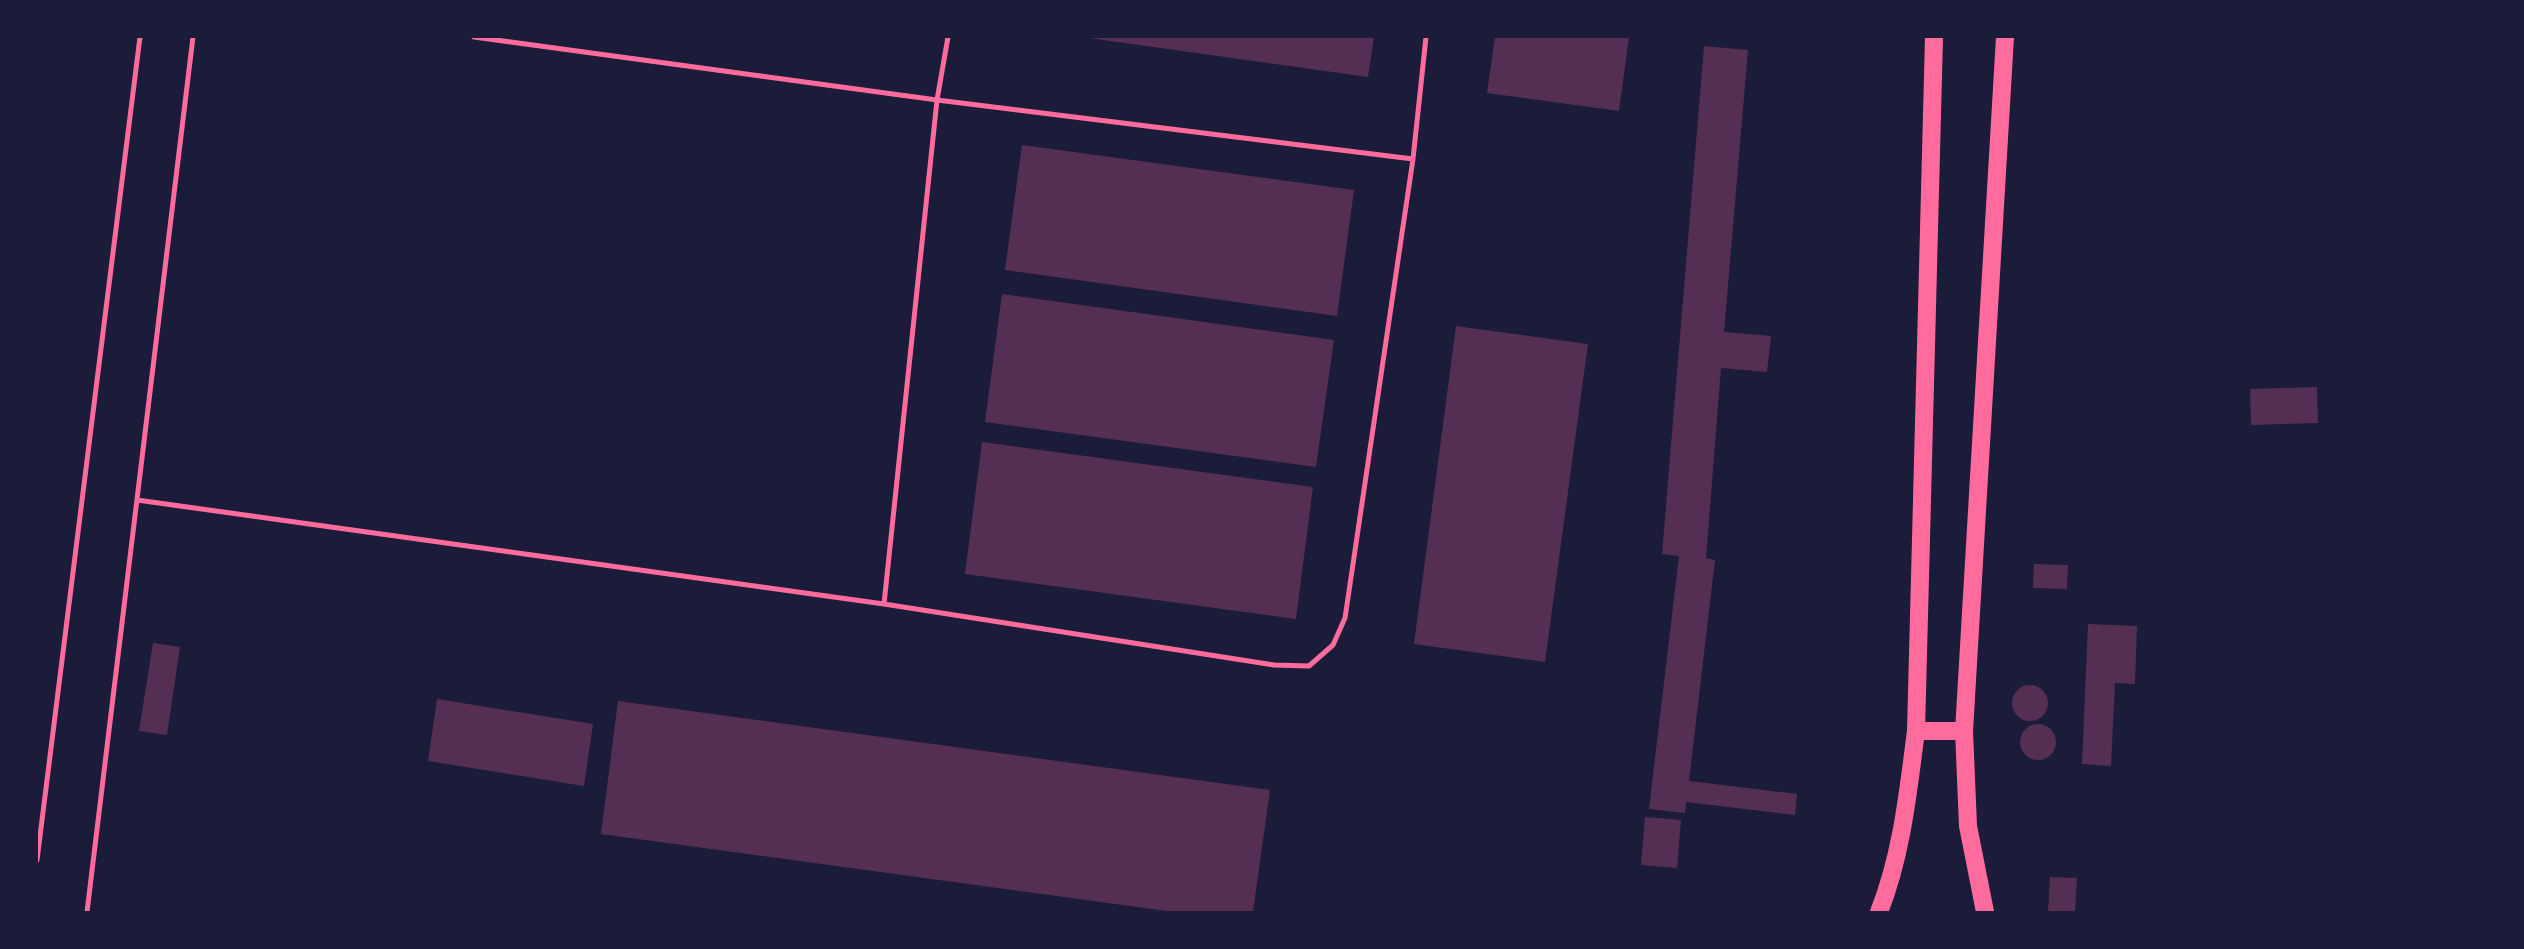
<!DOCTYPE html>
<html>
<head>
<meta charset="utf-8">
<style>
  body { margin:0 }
  #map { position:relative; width:2524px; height:949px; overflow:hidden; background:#1b1b3a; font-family:"Sofia Sans Condensed",sans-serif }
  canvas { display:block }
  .frame { position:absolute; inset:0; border:38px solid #1b1b3a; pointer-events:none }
</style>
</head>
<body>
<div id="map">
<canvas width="2524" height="949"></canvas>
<div class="frame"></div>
</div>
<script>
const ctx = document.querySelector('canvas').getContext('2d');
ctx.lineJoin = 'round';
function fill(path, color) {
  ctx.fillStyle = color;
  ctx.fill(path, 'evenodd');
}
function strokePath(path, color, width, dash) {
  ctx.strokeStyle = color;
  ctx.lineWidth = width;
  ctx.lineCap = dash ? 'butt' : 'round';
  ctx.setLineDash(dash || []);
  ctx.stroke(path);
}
const building = new Path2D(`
  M1082,37h292l-6,40z
  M1495,37h134l-10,74 -132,-18z
  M1704,46l44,4 -24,282 47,4 -4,36 -46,-4 -15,190 9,2 -26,221 108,13 -2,21 -109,-13 -1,11 -36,-4 30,-253 -17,-2z
  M1022,145l332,45 -17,126 -332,-46z
  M1002,294l332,46 -18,127 -331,-45z
  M1456,326l132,18 -43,318 -131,-18z
  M2317,387l1,36 -67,2 -1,-36z
  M982,442l331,45 -17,132 -331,-45z
  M2034,564l34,1 -1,24 -34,-1z
  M2088,624l49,2 -2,58 -20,-1 -4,83 -29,-2z
  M153,643l27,4 -13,88 -28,-4z
  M2012 703a18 18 0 1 1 36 0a18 18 0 1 1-36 0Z
  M437,699l156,25 -9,62 -156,-25z
  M618,701l652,89 -17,122h-79l-573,-78z
  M2020 742a18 18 0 1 1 36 0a18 18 0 1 1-36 0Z
  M1645,817l36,3 -4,48 -36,-3z
  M2050,877l27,1 -2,34h-27z`);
const service = new Path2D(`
  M474,37l463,63 476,59
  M137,500l747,104 53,-504 11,-63
  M884,604l390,61 35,1 24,-21 12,-27 68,-459 13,-122
  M37,860l103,-823
  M87,912l106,-875`);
const primary = new Path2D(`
  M1916,731h48
  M1879,912c23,-58 29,-120 37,-181l18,-694
  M1985,912l-17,-86 -4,-95 41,-694`);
fill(building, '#542f53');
strokePath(service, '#ff6b9d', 5);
strokePath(primary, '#ff6b9d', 18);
</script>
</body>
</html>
